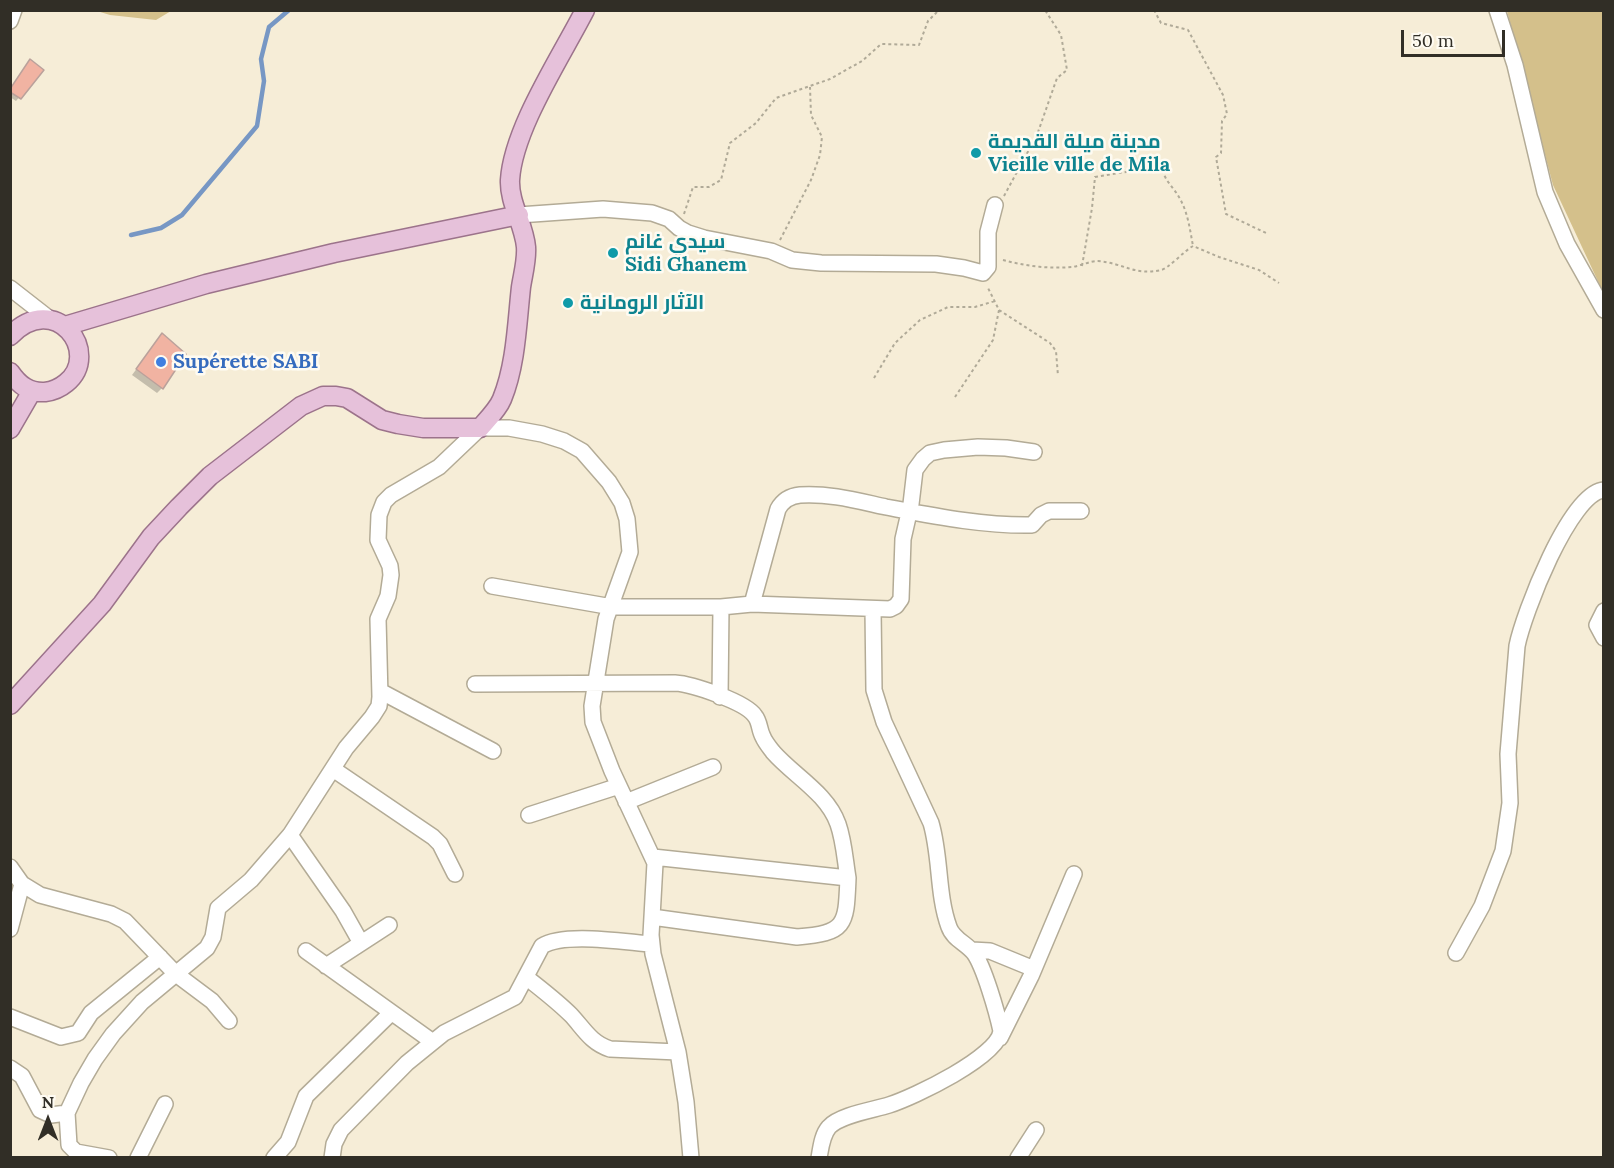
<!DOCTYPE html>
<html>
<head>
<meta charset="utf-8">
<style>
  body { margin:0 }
  #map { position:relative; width:1614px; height:1168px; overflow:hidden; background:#f6edd7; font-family:Lora,serif }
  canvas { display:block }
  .frame { position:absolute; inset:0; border:12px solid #312e26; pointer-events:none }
  .north { position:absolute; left:18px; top:1090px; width:60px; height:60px; -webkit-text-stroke:4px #fefbf2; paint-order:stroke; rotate:0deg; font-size:16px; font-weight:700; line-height:24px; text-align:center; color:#312e26 }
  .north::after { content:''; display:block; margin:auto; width:21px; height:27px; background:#312e26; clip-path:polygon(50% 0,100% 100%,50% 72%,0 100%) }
  .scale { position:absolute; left:1401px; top:30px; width:104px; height:27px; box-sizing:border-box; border:3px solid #312e26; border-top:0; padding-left:8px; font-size:18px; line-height:21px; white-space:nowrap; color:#312e26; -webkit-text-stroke:4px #fefbf2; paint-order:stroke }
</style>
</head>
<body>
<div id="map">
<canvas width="1614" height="1168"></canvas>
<div class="frame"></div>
<div class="north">N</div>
<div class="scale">50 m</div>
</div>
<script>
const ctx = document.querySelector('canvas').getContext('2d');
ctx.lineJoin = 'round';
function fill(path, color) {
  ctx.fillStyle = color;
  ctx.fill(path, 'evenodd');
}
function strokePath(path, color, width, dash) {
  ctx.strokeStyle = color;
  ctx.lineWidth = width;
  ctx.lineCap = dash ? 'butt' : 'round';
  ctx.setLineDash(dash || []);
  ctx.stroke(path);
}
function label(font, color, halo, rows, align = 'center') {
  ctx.font = font + ' Lora,Cairo,serif';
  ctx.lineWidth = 5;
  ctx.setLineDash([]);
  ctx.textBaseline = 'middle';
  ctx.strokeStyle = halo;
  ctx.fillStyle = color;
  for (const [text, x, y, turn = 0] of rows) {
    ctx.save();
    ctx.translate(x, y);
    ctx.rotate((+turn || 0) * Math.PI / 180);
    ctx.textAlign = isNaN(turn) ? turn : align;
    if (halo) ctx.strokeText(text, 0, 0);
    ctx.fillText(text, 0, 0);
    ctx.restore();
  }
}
const green = new Path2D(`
  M97,11l74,-1v1l-15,9 -46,-5z
  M1507,11h96v281l-50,-107z`);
const shadow = new Path2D(`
  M42,70l-26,31 -6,-4v-8z
  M162,335v53l-5,5 -25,-18z`);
const stream = new Path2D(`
  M131,235l30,-7 21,-13 75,-89 7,-45 -3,-22 8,-32 20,-17`);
const building = new Path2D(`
  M30,59l14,11 -23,29 -11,-7v-3z
  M162,333l24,21 -23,35 -27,-20z`);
const path = new Path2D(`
  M1154,10l7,13 27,7 35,65 4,19 -5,7 -1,32 -5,4 10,57 40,19
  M1004,196l33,-61 20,-57 10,-8 -6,-35 -16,-25
  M684,214l9,-27h16l12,-7 9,-37 26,-20 20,-25 54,-19 32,-18 19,-17 38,1 9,-24 11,-11
  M780,240l31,-60 9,-25 2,-18 -11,-22 -1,-28
  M1003,260c22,6 46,9 69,7 8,-1 18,-6 26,-6 25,2 37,15 63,9 7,-1 23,-19 32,-24l26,11 40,13 20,13
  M1082,266l10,-58 3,-31 67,-11c1,14 12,21 18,33 8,14 10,31 13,47
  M999,310l51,33 6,8 2,25
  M874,378l21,-35 25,-23 28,-13h27l20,-6
  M955,397l38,-57 6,-30 -12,-24`);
const minor = new Path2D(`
  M1497,10l18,55 30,127 22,52 37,66
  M10,21l4,-11
  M519,215l84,-6 49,4 17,6 10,9 9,5 16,5 67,13 21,9 29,3 115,1 28,4 19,5 5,-6v-35l7,-27
  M10,288l41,32
  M492,586l120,21h109l31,-3 138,5 6,-3 5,-7 2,-60 8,-35 4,-34 8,-11 7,-6 14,-3 34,-3 28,1 28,4
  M752,604l26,-95c5,-9 12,-13 22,-14 29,-2 58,6 86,12 48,9 97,19 146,18l9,-10 8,-4h32
  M1604,611l-7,14 7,13
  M475,684l200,-1c17,1 71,19 80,33 5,6 4,14 8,21 2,5 7,11 10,15 21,24 54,41 65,72 6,17 7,36 10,54l-195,-21
  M380,691l113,60
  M720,697l1,-90
  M333,769l100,68 7,7 15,30
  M626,802l87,-35
  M529,815l90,-29
  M290,835l53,76 18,32
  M10,867l12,17 18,11 71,19 14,7 51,53 36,27 17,20
  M652,917l145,20c50,-4 49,-12 51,-59
  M10,929l12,-45
  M972,950l18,1 44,18
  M306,951l127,91
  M1456,953l26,-47 21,-55 7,-48 -2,-49 9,-108c6,-31 53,-154 87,-156
  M326,966l63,-41
  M526,977c15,12 31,24 45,38 13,14 20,28 39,34l68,3
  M10,1017l51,20 17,-4 13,-20 69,-56
  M1000,1038l31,-62 43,-102
  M10,1068l12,8 18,34 11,5 16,-2
  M109,1158l-33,-6 -7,-7 -2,-32 14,-30 14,-24 18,-25 29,-32 65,-54 6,-11 5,-29 33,-28 39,-45 56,-87 26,-31 7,-11 1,-9 -2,-78 10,-23 3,-21 -1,-9 -12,-26 1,-25 5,-13 7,-7 48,-28 41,-39h29l33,6 22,7 18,10 27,31 13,21 5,16 3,33 -24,67 -14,87 1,16 19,49 43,92 -4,72 2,19 25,98 8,50 5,56
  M138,1158l27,-54
  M274,1158l14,-16 18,-46 85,-83
  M332,1158l2,-14 7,-14 66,-67 37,-30 71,-36 27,-51c22,-14 82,-4 110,-2
  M819,1158c2,-11 3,-23 10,-31 11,-12 44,-17 60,-22 25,-8 109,-48 112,-74 -4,-19 -17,-64 -27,-78 -8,-10 -21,-14 -25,-26 -12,-33 -8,-70 -18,-104l-47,-101 -10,-32 -1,-81
  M1018,1158l18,-28`);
const major = new Path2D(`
  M65,326l141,-42 128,-31 185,-38
  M10,336c45,-47 93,17 56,47 -6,5 -13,8 -21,9 -16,1 -26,-7 -35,-20
  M10,429l22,-38
  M10,705l92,-101 49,-67 28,-30 31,-31 91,-70 22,-10h13l11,2 35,22 16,4 25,4h57c8,-9 18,-19 22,-29 14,-34 15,-76 19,-112 2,-13 6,-27 5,-40 -2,-23 -17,-44 -16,-67 3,-51 51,-123 75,-170`);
const markers = [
  [976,153,6,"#0f9aa8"],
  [613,253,6,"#0f9aa8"],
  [568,303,6,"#0f9aa8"],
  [161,362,6,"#3f7fe0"]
];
const cultureNames = [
  ["مدينة ميلة القديمة",988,142],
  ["Vieille ville de Mila",988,165],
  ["سيدي غانم",625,242],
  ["Sidi Ghanem",625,265],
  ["الآثار الرومانية",580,303]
];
const shopNames = [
  ["Supérette SABI",173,362]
];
fill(green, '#d4c08b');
fill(shadow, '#0003');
strokePath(stream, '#7797c4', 4.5);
fill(building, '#f1b3a2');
strokePath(building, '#baa19b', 1.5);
strokePath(minor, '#b3ab96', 18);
strokePath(major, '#9c738b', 21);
strokePath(path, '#b0aa98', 2, [3, 3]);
strokePath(minor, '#fff', 15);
strokePath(major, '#e6c1da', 18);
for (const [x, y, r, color] of markers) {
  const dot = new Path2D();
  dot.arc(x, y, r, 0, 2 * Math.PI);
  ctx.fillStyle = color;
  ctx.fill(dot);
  strokePath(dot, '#fefbf2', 2);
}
label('bold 20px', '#0d838f', '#fefbf2', cultureNames, 'left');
label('bold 20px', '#366cbe', '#fefbf2', shopNames, 'left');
</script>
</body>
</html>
